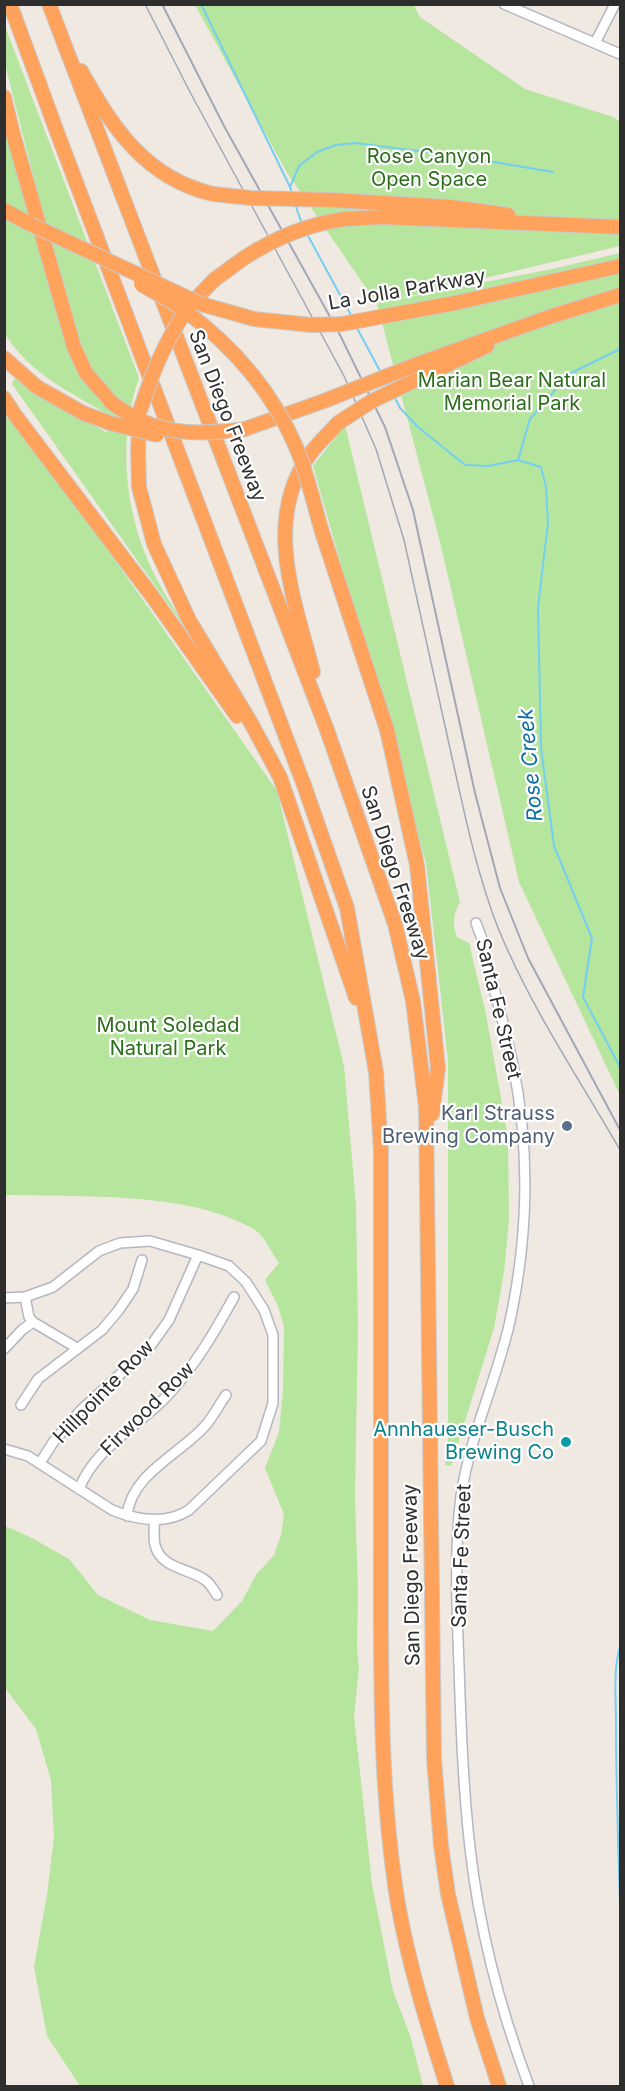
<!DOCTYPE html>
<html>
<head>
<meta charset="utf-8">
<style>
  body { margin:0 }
  #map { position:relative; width:625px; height:2091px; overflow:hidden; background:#efe9e1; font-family:Inter,sans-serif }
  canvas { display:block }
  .frame { position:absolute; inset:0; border:6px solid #2e2e2e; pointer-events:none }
</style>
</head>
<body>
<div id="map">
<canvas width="625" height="2091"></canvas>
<div class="frame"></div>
</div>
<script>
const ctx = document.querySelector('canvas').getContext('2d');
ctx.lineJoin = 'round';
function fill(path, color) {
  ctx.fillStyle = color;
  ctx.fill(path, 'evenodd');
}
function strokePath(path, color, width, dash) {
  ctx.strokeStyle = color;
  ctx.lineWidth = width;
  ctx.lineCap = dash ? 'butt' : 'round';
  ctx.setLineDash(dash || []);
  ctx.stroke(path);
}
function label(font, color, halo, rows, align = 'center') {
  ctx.font = font + ' Inter,sans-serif';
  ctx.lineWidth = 4.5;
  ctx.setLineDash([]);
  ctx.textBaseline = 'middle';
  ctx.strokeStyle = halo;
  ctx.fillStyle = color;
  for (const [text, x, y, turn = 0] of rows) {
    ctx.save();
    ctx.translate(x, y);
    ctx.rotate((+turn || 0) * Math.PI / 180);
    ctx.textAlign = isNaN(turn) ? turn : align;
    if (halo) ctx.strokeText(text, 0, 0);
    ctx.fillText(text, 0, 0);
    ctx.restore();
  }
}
const green = new Path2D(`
  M195,5h219l6,12 105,72 88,28 7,5v124l-227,54 159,-31 68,-16v842l-101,-213 -79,-340 -63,-238 -91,-133z
  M5,26l134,352c-21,59 -15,128 10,185 11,26 29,51 44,76l-181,-255 4,-8 91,57 2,-18c-38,-22 -80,-42 -104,-81v-114h2l-2,-13v-92l64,232 33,38 -16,-29 -12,-31 -19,-63 -50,-198z
  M4,402l273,389 67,275 12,139 2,121 -3,171 3,93 -1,58 2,20 -5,49 18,167 21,107 17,44 13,51h-343l-33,-50 -13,-69 13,-72 7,-58 -3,-57 -15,-51 -31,-41v-162l25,11 39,22 29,36 52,25 63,11 29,-30 14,-26 18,-20 7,-20 3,-21 -19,-46 14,-36 4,-42 1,-63 -6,-21 -13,-26 14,-17c-7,-9 -14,-27 -24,-33 -64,-39 -176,-33 -250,-35z
  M345,425l115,477c-7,13 -8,21 -3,35l12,6 17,71 22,124 1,83 -5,51 -10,56 -43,138 -6,-1v-12l3,-14v-378l-22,-198 -113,-397z`);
const stream = new Path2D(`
  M201,4l89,183
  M292,193l-2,-6 9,-21 18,-14 19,-7 19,-2 103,13 95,16
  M295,204l7,20
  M306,232l46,85
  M357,328l24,45
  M394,396l6,12 18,19 47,38 23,1 30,-6 23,7 5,20 2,36 -10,84 3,141 13,98 38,92 -9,59 37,70
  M518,460l12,-41 39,-45 51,-25
  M620,1647c-7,23 -4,50 -4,74 0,61 2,121 4,182`);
const minor = new Path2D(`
  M504,4l116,50
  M595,43l20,-39
  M476,923l6,16c9,42 22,83 31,126 17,84 15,172 -3,256 -13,59 -40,114 -49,175 -7,54 -4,115 -2,170 2,61 4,121 11,182 9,80 31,163 59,238
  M25,1297l4,20 4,5 44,26
  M4,1298l21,-1 28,-10 46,-36 21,-8 30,-2 48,14 31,11 17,16 18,28 9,25v68l-12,38 -72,69c-23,15 -52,10 -77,0l-84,-54 -24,-7
  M4,1349l18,-19 11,-8
  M21,1405l17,-26 64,-49 16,-19 15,-22 9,-29
  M40,1463l14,-22 27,-31 68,-62 20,-28 29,-65
  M79,1489c17,-42 58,-62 88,-93 28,-30 47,-63 67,-99
  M127,1516c4,-42 52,-61 78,-90 8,-9 14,-21 21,-31
  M154,1521c1,7 -1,17 1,24 6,24 34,23 50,35 5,3 8,9 12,15`);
const highway = new Path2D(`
  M10,4l47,128 247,653 43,123 29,164 5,79c0,134 0,268 0,403 0,116 -2,234 17,350 11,62 30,122 49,182
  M49,4l278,726 68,194 18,77 13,106 8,651 7,88 7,48 29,124 22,68
  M81,71c32,57 64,107 132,123
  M4,97l9,37 61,213 12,26 26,30
  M332,200l119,7 57,8
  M4,210l26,14
  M345,219l36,-2 239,10
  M455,303l165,-37
  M190,305l24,-25 30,-22
  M4,358l33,29 46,26 27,10
  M420,363l129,-46 71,-22
  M418,379l69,-33
  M4,398l11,17 137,181 85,120
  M140,419l-2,30 1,38 15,57 35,76 62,103 29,54 76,221
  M245,429l79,-28
  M323,535l64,195 30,135 21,203 -6,46
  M313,672c-18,-71 -51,-151 -3,-218 8,-11 19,-21 28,-31`);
const tram = new Path2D(`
  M145,4l45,88 154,284 32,73 28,91c15,68 30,136 45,204 14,62 26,125 49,184 32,78 80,149 122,222`);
const rail = new Path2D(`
  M162,4l62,122 115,207 46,94 28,83 62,283 25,95 28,70 92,172`);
const highwayBridge = new Path2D(`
  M213,194l38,4 81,2
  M30,224l171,80 53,15 57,6 31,-1 113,-21
  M244,258c31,-20 64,-34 101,-39
  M141,284c14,9 30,16 43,26 49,36 88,81 112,137 12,28 18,59 27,88
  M324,401l96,-38
  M112,403c42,32 82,33 133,26
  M140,411c13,-41 25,-70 50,-106
  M110,423l47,12
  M338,423l34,-22 46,-22`);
const markers = [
  [567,1126,6,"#5c6f8a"],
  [566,1442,6,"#0f9aa8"]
];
const parkNames = [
  ["Rose Canyon",429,157],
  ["Open Space",429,180],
  ["Marian Bear Natural",512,381],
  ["Memorial Park",512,404],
  ["Mount Soledad",168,1026],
  ["Natural Park",168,1049]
];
const streetNames = [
  ["La Jolla Parkway",407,290,-10],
  ["San Diego Freeway",227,416,69],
  ["San Diego Freeway",395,873,72],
  ["Santa Fe Street",498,1009,77],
  ["Hillpointe Row",104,1392,-46],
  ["Firwood Row",148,1409,-45],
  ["Santa Fe Street",462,1556,-88],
  ["San Diego Freeway",412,1575,-91]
];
const serviceNames = [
  ["Karl Strauss",555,1114],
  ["Brewing Company",555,1137]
];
const cultureNames = [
  ["Annhaueser-Busch",554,1430],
  ["Brewing Co",554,1453]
];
const waterNames = [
  ["Rose Creek",531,765,-95]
];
fill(green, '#b6e59e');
strokePath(stream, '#75cff0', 2);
strokePath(minor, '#b4b7c1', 12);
strokePath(highway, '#c9c9c9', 16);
strokePath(minor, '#fff', 9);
strokePath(highway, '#ffa35c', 14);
strokePath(tram, '#a3a6b8', 1.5);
strokePath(rail, '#a3a6b8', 2);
strokePath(highwayBridge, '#c9c9c9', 16, []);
strokePath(highwayBridge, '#ffa35c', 14);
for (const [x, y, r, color] of markers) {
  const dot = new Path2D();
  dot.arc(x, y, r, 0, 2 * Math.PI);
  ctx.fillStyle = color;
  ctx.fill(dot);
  strokePath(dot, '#fff', 2);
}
label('20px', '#2c6e1b', '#fff', parkNames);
label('20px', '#2e2e2e', '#fff', streetNames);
label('20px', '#4e5e75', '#fff', serviceNames, 'right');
label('20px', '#0d838f', '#fff', cultureNames, 'right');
label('italic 21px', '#0d6fa3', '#fff', waterNames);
</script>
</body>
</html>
